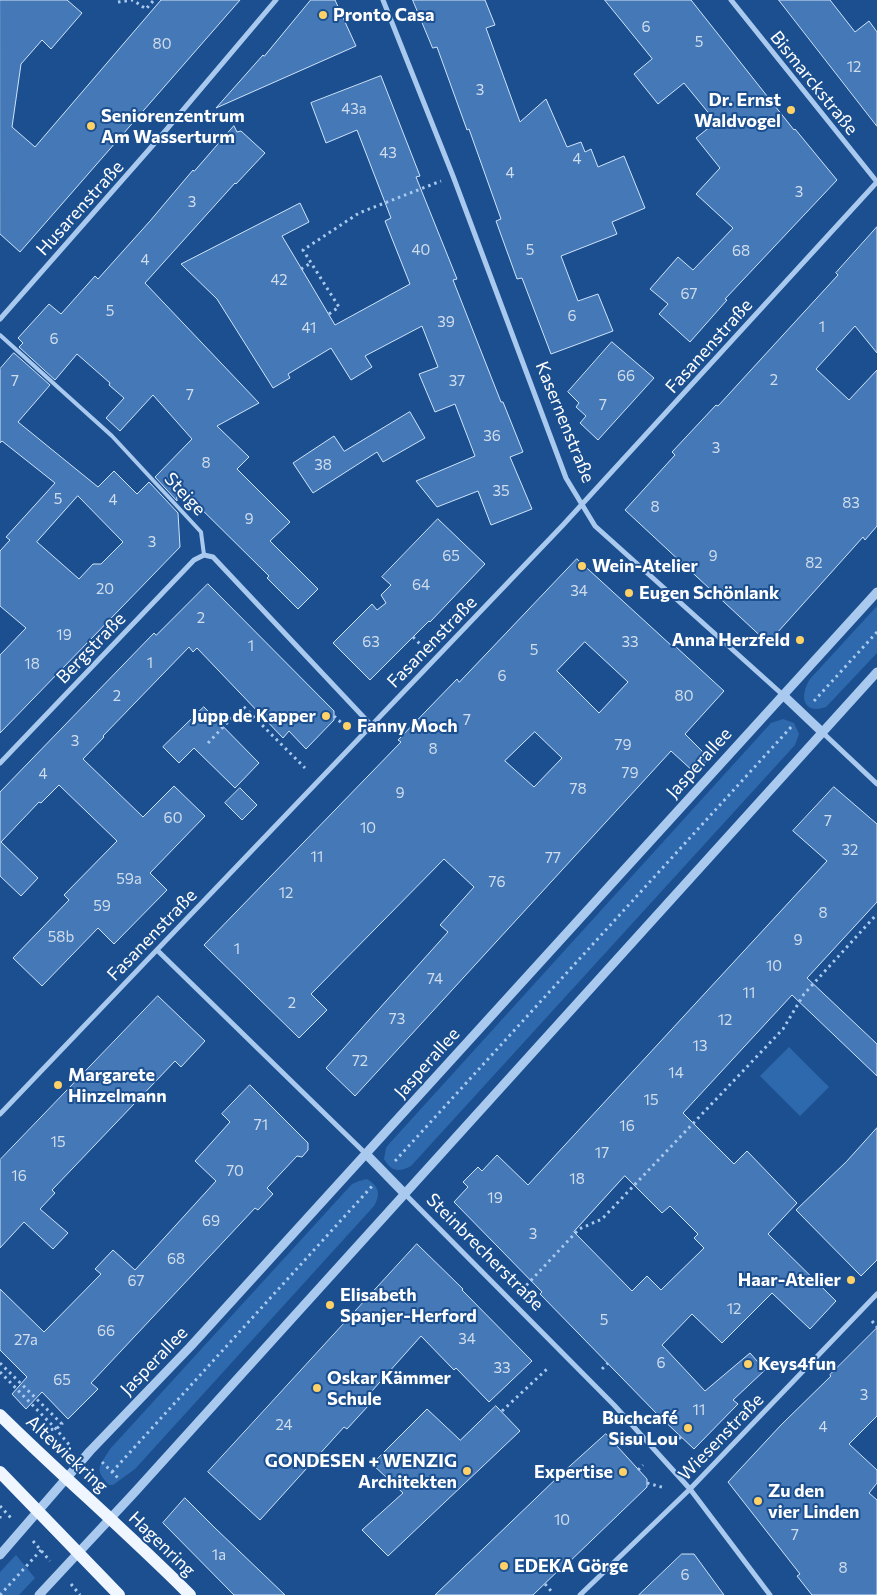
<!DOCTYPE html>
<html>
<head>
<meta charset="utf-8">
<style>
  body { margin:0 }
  canvas { display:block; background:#1b4f8f }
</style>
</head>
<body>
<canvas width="877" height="1595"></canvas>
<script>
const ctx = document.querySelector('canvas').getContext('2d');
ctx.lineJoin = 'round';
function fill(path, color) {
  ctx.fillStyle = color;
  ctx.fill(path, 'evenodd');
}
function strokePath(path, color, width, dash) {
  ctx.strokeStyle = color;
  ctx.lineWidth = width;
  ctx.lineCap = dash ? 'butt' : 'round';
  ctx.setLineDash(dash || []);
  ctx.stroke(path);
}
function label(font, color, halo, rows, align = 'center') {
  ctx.font = font + ' Commissioner,sans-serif';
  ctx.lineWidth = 4;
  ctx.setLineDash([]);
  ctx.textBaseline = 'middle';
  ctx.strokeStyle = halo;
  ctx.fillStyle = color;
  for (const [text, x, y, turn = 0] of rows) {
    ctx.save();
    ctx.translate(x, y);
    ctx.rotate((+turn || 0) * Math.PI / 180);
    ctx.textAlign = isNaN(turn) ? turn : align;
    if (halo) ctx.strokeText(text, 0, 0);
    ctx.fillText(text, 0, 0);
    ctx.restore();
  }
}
const green = new Path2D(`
  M877,606v47l-51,54c-23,8 -27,-11 -16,-28z
  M783,719l11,4 5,11 -4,11 -384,421c-13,7 -20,5 -27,-7l2,-11 3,-4 382,-421z
  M789,1047l40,40 -29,29 -40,-40z
  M367,1179c12,7 14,15 7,27l-239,263 -22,16h-4c-15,-16 -10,-18 1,-36l242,-265 7,-3z
  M16,1555l19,23 -16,17h-19v-23z`);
const building = new Path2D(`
  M0,0h67l15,13 -31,36 -9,-9 -21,24 -9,63 23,20 126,-147h79l-220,252 -20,-18z
  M311,0h24l21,46 -140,62 47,-53 1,1z
  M413,0h72l10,25 -9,3 34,94 26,-23 21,48 14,-5 4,10 6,-3 7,18 26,-11 21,52 -33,14 5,12 -56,22 17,45 20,-7 15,37 -62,23 -29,-76 -5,1 -21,-58 5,-2 -32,-90 -2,1 -30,-83 -4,1z
  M605,0h86l103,130 1,-1 42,51 -112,119 2,1 -37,42 -31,-28 9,-10 -18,-15 28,-32 15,13 40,-42 -37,-34 24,-26 -24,-30 20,-16 -32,-39 -26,21 -24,-30 18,-15z
  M779,0h51l25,32 14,-11 8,11v94z
  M381,76l39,100 -4,1 41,102 -4,1 48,122h2l20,50 -13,5 22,52 -41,16 -13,-34 -41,16 -21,-26 59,-25 -20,-52 -20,8 -16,-38 19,-7 -16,-41 -57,30 7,11 -21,13 -20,-32 -43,26 2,4 -17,10 -56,-89 -36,-35 119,-61 9,19 -27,14 53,89 75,-41 -25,-63 6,-3 -34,-88 -31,13 -15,-40z
  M234,126l3,6 4,-1 24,22 -29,31 -1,-1 -90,100 114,120 -42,23 32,31 -12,12 53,53 -20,19 48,48 -20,20 -31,-31 2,-2 -93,-92 1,17 -22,-24 37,-38 -39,-44 -33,36 -14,-13 18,-20 -15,-13 1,-2 -33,-29 -22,26 -36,-33 4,-4 -5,-5 31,-34 12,10 34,-38 3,3 52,-58 43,-51 1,1z
  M877,227v126l-22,-27 -39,43 33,31 28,-30v156l-12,14 -2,-3 -95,106 -143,-133 50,-55 -3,-3 44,-47 2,1 120,-131 -2,-2z
  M612,342l42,36 -56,62 -18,-17 6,-7 -10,-9 3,-4 -11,-11z
  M14,353l36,32 -32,37 80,65 16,-16 23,23 12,-12 29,31 2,34 -180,186v-78l26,-27 -26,-22v-55l10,-11 -4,-3 49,-54 -53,-42 -2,2v-74zM78,496l45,46 -22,22h-8l-14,15 -42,-37z
  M410,412l15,26 -42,24 -6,-10 -64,41 -20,-30 41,-27 10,15z
  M438,519l47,45 -55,58 -1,-1 -59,59 -37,-37 39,-39 5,6 9,-7 -5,-8 10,-10 -9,-8z
  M577,559l96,88 2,-1 49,45 -39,43 24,24 -14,15 -24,-22 -316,345 -29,-28 122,-136 -8,-7 34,-38 -30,-28 -133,135 16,16 -28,28 -95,-93 197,-203 -3,-2 29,-30 30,-31 2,3zM585,642l43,40 -29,31 -42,-42zM535,732l27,26 -28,29 -29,-26z
  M208,584l126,127v9l-28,29 -17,-18 -6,7 -86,-90 -4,4 -4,-5 -86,89 1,1 -21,22 60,58 31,-31 31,30 -55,57 17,17 -53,54 -16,-16 -56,58 -29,-28 56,-58 -5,-5 53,-54 -58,-56 -18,18 -2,-1 -38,40 37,36 -17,18 -21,-20v-84l154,-159 2,2z
  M204,707l55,56 -24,25 -41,-40 -15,15 -16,-16z
  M834,787l43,37v78l-70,76 70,66v32l-85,-81 -109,118 51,51 13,-13 50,52 -29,31 68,67 -26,28 -38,-36 -50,50 -30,-29 -30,31 43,46 45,-38 15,17 -32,30 5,4 -44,45 -35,-33 -119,-122 2,-2 -88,-90 14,-15 -5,-5 15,-15 4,4 15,-16 31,30 299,-324 -34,-30zM625,1176l37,37 8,-7 28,28 -4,4 10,10 -43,42 -14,-14 -15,15 -58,-59z
  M240,788l17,17 -15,15 -17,-17z
  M158,996l47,45 -24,26 -6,-6 -123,129 3,3 -15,16 28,24 -15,16 -29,-27 -24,26v-88z
  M250,1085l58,58v7l-6,7 -5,-1 -30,32 6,6 -15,16 -3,-2 -164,175 7,6 -30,30 -26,-27 -16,17 -14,-15 15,-17 -27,-27v-61l44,43 57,-58 -6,-5 18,-19 22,20 81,-89 -21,-20 35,-39 -8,-8z
  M877,1128v132l-16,16 -65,-66 50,-48z
  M417,1244l46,45 -1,1 70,71 -43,41 -33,-34 -2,2 -33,-34 -58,65 5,5 -21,23 -3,-2 -84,93 -52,-48z
  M877,1328v88l-28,28 28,26v13l-8,10 8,7v95h-65l-15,-19 3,-2 -72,-92 53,-57 50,-49 -1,-1z
  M496,1406l24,25 -132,125 -26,-26 41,-37 -31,-29 55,-55 33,31z
  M606,1434l41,45v8l-82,79 -1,-1 -31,30h-98l125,-120z
  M185,1498l30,30 70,67h-51l-71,-72z
  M682,1554h12l30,41h-85z`);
const path = new Path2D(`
  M118,2l15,-2 13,9 8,-9
  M301,269l10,-6
  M329,314l10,-7 -36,-57 56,-37 82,-32
  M413,637l7,7
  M814,701l63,-69
  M334,716l11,10
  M208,743l35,-37 62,62
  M395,1161l397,-435
  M522,1290l57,-61 23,-10 181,-190 21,-35 73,-80
  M872,1321l5,6
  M0,1363l62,61 -6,5 -12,1
  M602,1369l6,-6
  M0,1372l56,57 15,18
  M502,1411l46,-43
  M674,1443l7,-6
  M102,1462l18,18
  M638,1470l5,-5
  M112,1472l262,-288
  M647,1483l18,5
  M0,1506l11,12
  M0,1516v5
  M33,1541l17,20
  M71,1584l9,11
  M545,1584l7,8
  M0,1595l41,-45`);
const service = new Path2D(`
  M0,335l112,101 89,96 3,23`);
const minor = new Path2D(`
  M383,0l70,176 113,302 29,48 188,169
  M0,319l161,-183 115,-136
  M822,732l55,52
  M0,763l194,-203 10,-5 9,2 158,168
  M157,950l209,204
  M0,1114l563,-589 314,-343 -146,-182
  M405,1194l209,211 76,84 80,106
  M580,1595l110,-106 187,-195`);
const tertiary = new Path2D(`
  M783,695l39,37
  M366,1154l39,40
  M0,1555l90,-104 100,-104 687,-755
  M39,1595l95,-102 743,-821`);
const primary = new Path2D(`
  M0,1415c62,61 128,118 190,180
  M0,1472l119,123`);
const markers = [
  [323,15,5,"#ffd166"],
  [791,110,5,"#ffd166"],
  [91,126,5,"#ffd166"],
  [582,566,5,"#ffd166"],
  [629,593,5,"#ffd166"],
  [800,640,5,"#ffd166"],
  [326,716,5,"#ffd166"],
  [347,726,5,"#ffd166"],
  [58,1085,5,"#ffd166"],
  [851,1280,5,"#ffd166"],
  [330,1305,5,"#ffd166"],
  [748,1364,5,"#ffd166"],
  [317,1388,5,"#ffd166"],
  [688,1428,5,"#ffd166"],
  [467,1471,5,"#ffd166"],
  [623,1472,5,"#ffd166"],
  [758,1501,5,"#ffd166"],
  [504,1566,5,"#ffd166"]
];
const numberNames = [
  ["6",646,27],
  ["5",699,42],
  ["80",162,44],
  ["12",854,67],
  ["3",480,90],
  ["43a",354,109],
  ["43",388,153],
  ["4",577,159],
  ["4",510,173],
  ["3",799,192],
  ["3",192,202],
  ["40",421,250],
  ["5",530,250],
  ["68",741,251],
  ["4",145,260],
  ["42",279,280],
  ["67",689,294],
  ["5",110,311],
  ["6",572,316],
  ["39",446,322],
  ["1",822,327],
  ["41",309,328],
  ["6",54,339],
  ["66",626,376],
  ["2",774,380],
  ["7",15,381],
  ["37",457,381],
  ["7",190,395],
  ["7",603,405],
  ["36",492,436],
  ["3",716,448],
  ["8",206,463],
  ["38",323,465],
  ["35",501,491],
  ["5",58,499],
  ["4",113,500],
  ["83",851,503],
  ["8",655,507],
  ["9",249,519],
  ["3",152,542],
  ["65",451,556],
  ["9",713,556],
  ["82",814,563],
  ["64",421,585],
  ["20",105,589],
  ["34",579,591],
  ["2",201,618],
  ["19",64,635],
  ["63",371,642],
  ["33",630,642],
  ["1",251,646],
  ["5",534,650],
  ["1",150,663],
  ["18",32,664],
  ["6",502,676],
  ["2",117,696],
  ["80",684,696],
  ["7",467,720],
  ["3",75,741],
  ["79",623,745],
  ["8",433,749],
  ["79",630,773],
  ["4",43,774],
  ["78",578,789],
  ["9",400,793],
  ["60",173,818],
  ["7",828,821],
  ["10",368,828],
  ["32",850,850],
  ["11",317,857],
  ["77",553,858],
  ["59a",129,879],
  ["76",497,882],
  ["12",286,893],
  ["59",102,906],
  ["8",823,913],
  ["58b",61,937],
  ["9",798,940],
  ["1",237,949],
  ["10",774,966],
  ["74",435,979],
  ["11",749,993],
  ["2",292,1003],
  ["73",397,1019],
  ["12",725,1020],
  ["13",700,1046],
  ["72",360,1061],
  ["14",676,1073],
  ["15",651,1100],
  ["71",261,1125],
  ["16",627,1126],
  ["15",58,1142],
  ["17",602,1153],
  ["70",235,1171],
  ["16",19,1176],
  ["18",577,1179],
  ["19",495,1198],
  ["69",211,1221],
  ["3",533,1234],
  ["68",176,1259],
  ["67",136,1281],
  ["12",734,1309],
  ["5",604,1320],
  ["66",106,1331],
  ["34",467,1339],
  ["27a",26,1340],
  ["6",661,1363],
  ["33",502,1368],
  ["65",62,1380],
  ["3",864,1395],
  ["11",699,1410],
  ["24",284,1425],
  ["4",823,1427],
  ["10",562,1520],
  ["7",795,1535],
  ["1a",219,1555],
  ["8",843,1568],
  ["6",685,1575]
];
const poiNames = [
  ["Pronto Casa",333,15],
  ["Dr. Ernst",781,100,"right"],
  ["Waldvogel",781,121,"right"],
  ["Seniorenzentrum",101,116],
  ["Am Wasserturm",101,137],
  ["Wein-Atelier",592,566],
  ["Eugen Schönlank",639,593],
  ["Anna Herzfeld",790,640,"right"],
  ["Jupp de Kapper",316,716,"right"],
  ["Fanny Moch",357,726],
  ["Margarete",68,1075],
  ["Hinzelmann",68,1096],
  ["Haar-Atelier",841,1280,"right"],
  ["Elisabeth",340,1295],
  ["Spanjer-Herford",340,1316],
  ["Keys4fun",758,1364],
  ["Oskar Kämmer",327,1378],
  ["Schule",327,1399],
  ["Buchcafé",678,1418,"right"],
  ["Sisu Lou",678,1439,"right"],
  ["GONDESEN + WENZIG",457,1461,"right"],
  ["Architekten",457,1482,"right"],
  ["Expertise",613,1472,"right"],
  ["Zu den",768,1491],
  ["vier Linden",768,1512],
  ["EDEKA Görge",514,1566]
];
const streetNames = [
  ["Bismarckstraße",814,83,51],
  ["Husarenstraße",80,208,-48],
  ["Fasanenstraße",709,346,-48],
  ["Kasernenstraße",565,422,68],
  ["Steige",185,494,47],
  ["Fasanenstraße",432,642,-46],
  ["Bergstraße",91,648,-46],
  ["Jasperallee",699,763,-48],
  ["Fasanenstraße",152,935,-46],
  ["Jasperallee",427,1063,-48],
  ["Steinbrecherstraße",485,1252,45],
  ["Jasperallee",154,1361,-46],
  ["Wiesenstraße",721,1437,-46],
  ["Altewiekring",67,1454,43],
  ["Hagenring",162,1544,44]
];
fill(green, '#2e69ad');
fill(building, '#4478b7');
strokePath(building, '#cfe3fa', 1);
strokePath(path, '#a9c9ee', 3, [2.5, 4]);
strokePath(service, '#a9c9ee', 4);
strokePath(minor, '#a9c9ee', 5);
strokePath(tertiary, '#a9c9ee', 9);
strokePath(primary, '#f0f6ff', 12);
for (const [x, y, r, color] of markers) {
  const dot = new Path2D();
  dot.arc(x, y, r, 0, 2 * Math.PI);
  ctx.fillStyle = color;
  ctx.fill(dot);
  strokePath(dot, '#1b4f8f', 2);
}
label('15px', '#d0dded', null, numberNames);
label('bold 18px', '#fff', '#1b4f8f', poiNames, 'left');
label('18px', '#fff', '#1b4f8f', streetNames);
</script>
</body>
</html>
